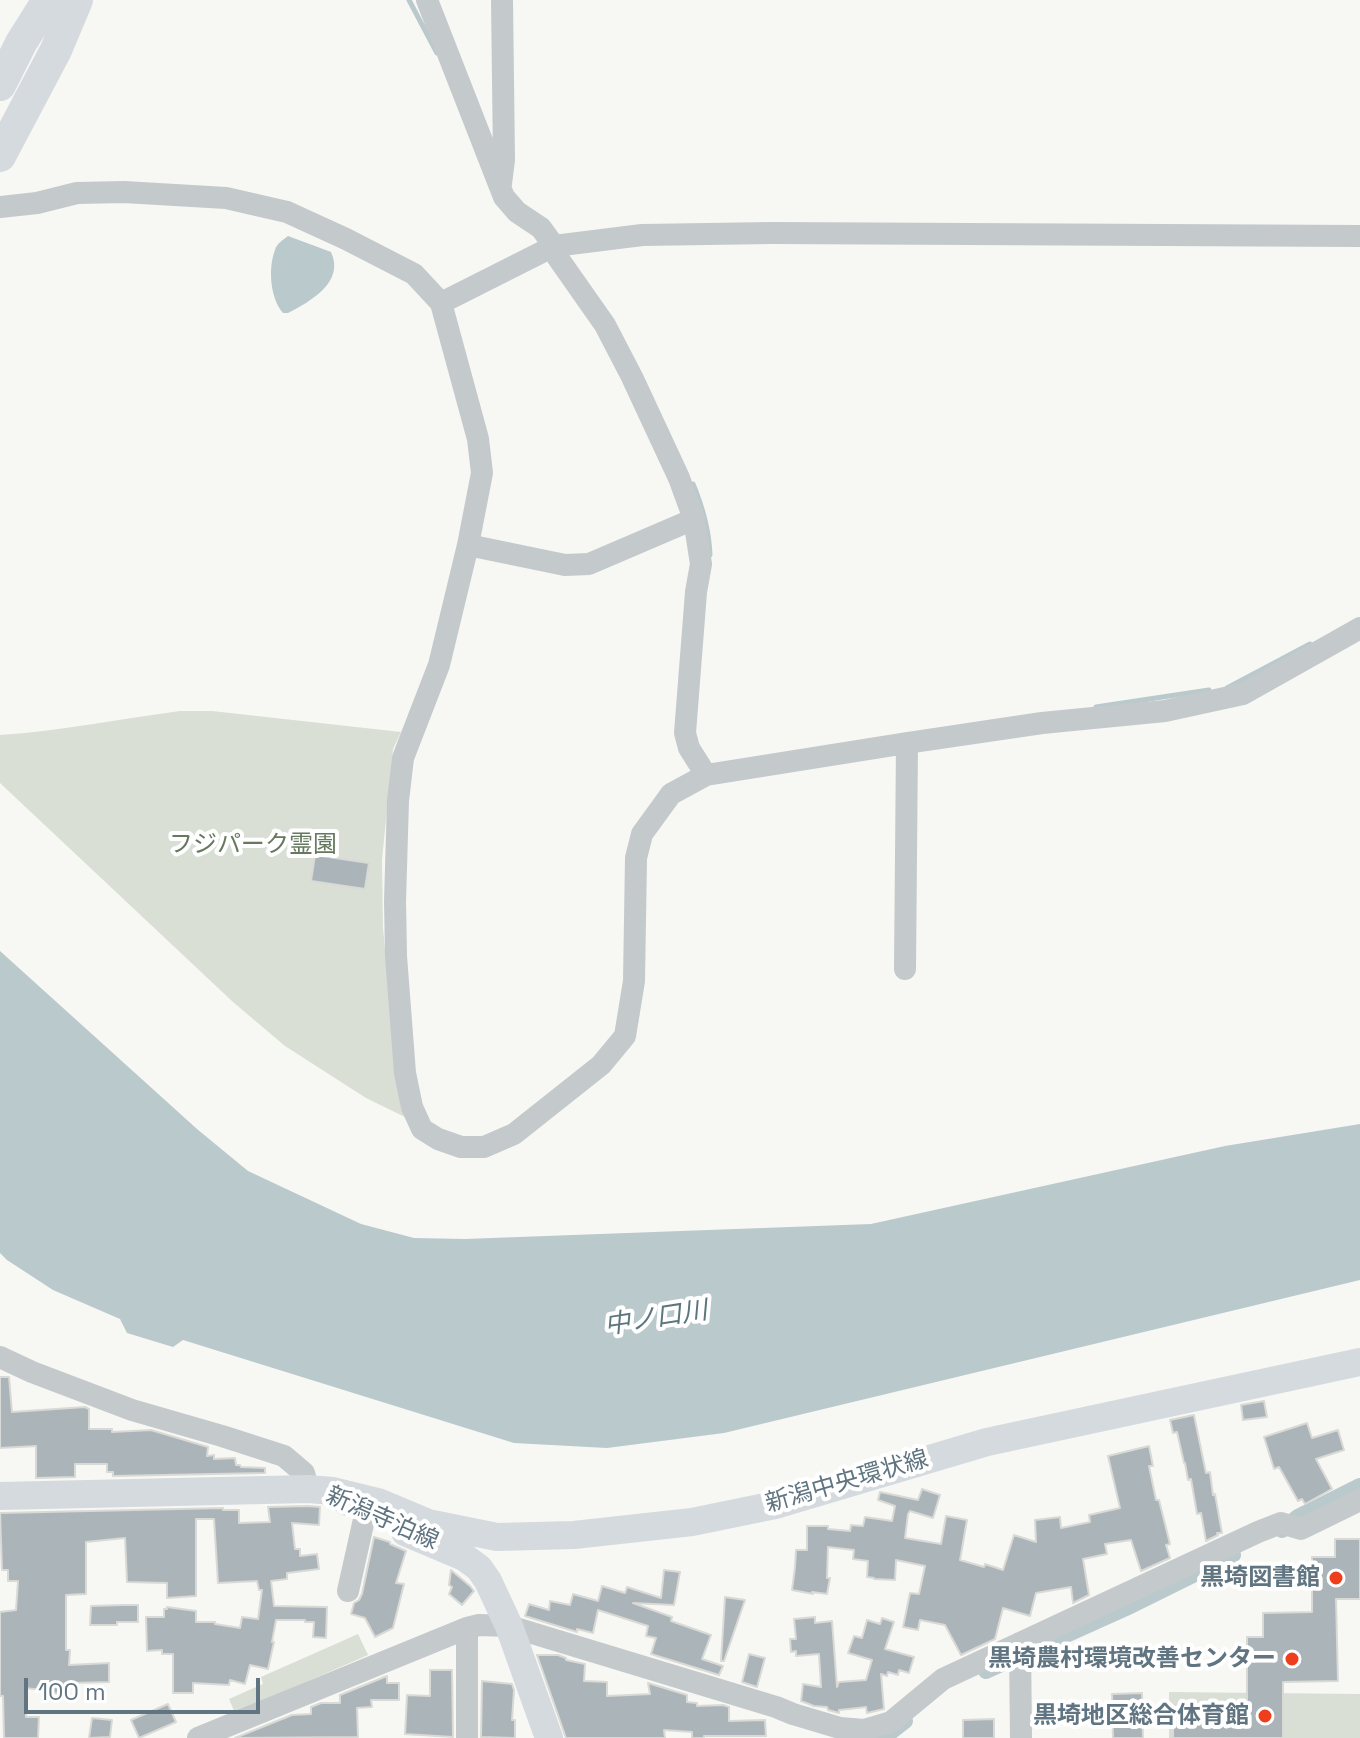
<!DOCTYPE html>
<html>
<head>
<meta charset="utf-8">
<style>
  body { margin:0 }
  #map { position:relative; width:1360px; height:1738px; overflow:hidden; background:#f7f7f4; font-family:"Space Grotesk",sans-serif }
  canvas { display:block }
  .scale { position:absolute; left:24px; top:1678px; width:236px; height:36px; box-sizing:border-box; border:4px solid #607581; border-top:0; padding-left:10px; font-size:24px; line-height:28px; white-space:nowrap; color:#607581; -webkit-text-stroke:6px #fff; paint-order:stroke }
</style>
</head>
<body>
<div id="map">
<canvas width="1360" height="1738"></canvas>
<div class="scale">100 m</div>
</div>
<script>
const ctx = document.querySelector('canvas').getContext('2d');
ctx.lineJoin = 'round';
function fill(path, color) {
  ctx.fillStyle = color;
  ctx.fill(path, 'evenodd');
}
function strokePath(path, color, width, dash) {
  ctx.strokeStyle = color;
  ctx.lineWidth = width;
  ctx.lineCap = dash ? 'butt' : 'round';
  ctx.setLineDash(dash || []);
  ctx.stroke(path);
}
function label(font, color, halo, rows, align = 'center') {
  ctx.font = font + ' "Space Grotesk","Noto Sans JP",sans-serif';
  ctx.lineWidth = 8;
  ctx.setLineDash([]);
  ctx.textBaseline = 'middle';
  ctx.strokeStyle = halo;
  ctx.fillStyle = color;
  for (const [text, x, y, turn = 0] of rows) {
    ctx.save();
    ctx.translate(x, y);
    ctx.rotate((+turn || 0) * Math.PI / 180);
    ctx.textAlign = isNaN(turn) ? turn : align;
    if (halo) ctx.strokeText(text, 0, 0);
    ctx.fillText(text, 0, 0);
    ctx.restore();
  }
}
const green = new Path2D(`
  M180,711h32l189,21 -8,17 -11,111 1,68 12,130 12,60 -41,-20 -81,-52 -52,-44 -233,-219v-48c60,-4 120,-16 180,-24z
  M358,1634l10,21 -133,58 -6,-14 34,-15 -2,-7z
  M1169,1692l191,2v44h-191z`);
const water = new Path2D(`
  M288,236l43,16c14,30 -20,49 -43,61h-5c-13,-15 -15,-45 -8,-63 2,-7 8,-10 13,-14z
  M0,951l197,178 51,42 113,53 53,14 51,1 406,-15 354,-78 135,-22v156l-636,153 -117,15 -93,-5 -331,-103 -10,7 -46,-14 -7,-14 -67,-29 -46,-30 -7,-7z`);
const stream = new Path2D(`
  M409,0l28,53
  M693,484c10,24 16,45 17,71
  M1227,688l83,-44
  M1096,707l113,-17`);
const canal = new Path2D(`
  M1282,1530l16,-13 62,-31
  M986,1671l140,-63 107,-53
  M883,1738l22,-17`);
const building = new Path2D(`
  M315,855l54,8 -4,26 -54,-8z
  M0,1377h9l3,35 73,-5 4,2v20h23v3l39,-2 57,17 -1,9 7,-1v4l21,-1 1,7h4l1,2 24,1v5l-152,3v-4h-6v-8h-32v13l-39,1v-32l-36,2z
  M1264,1401l3,16 -24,3 -2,-15z
  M1194,1415l12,58 4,-1 3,23 2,-1 7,39h-5l1,2 -12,6 -5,-28 -4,1 -6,-35 -3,1 -3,-17h-1l-7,-31 -4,1 -3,-13z
  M1307,1423l5,15 26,-8 6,20 -28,9 16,30 -27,15 -3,-5 -4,2 -19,-34 -5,2 -10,-32z
  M1149,1446l4,20h-4l7,34h3l11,44 -4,1 4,13 -29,13 -10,-31 -26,4 2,10 -24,5 6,36 -16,8 -2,-16 -35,6 -6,23 -27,-8 -8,31 -34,16 -16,-30 -25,-5 -2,10 -15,-3 7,-34 9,1 6,-28 -29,-6 -1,20 -21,-1v-1l-7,-1 1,-16 -15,-2 1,-9 -26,-3 -1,31h3l-3,16 -15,-2 1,2 -21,-4 3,-23 1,-17h11v-24h21v3l22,2 1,-6 12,1 2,-9 27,4 3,-15 -17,-6 2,-8 38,8 4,-11 18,6 -7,23 -23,-7 -2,3 -3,24 36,6 5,-28 21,4 -7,40 24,7 1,-3 18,6 11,-35 22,7 -1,-22 25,-3 1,11 29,-6 -1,-7 31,-7 -12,-52z
  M308,1506l12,1 -1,18 -27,-2 3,26h5v7l17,-2 2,15 -32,4v6l-16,2 3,25 53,1 -1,31 -13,-1 1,-15h-9v-2h-29l-4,22h2l-6,27 -18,-4 -5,19 -15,-4 -1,5 -36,-2v10h-20v-39h-11v-4l-15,1 -1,-34h18v-8h3v-2l29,4v11h19v2l25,4 2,-11 16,2 4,-29h-3l-2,-9 -39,2 -4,-64h-18v77l-29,2v-15l-40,-1 -2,-44 -39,4v52l-20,1v55h4l-1,15 40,-2v19l-40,1 -1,11 -18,-1v-2l-25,-3 1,29h13l-1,21h-34l-1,-42h-3v-84l16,-2 2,-29h-10v-11h-6l-2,-57 223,-5v2h16v13l31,-1 -2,-15z
  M374,1537l16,5v2l16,7 -10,32 8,1 -11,44 -18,9 -10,-19 -14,-4 3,-11 5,-3 3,-6z
  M1335,1539h25v60h-24l2,82 -55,1v56h-110v-33h74v-68h16v-24l49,-1v-55h23z
  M451,1570l19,16 4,5 -12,14 -13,-11 3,-7 -3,-2z
  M664,1570l16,2 -6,33 -41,-2 39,14 -1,4 40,14 -9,24 21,7 -4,9 -68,-21 5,-16 -10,-2 2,-10 -50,-16 -5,23 -16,-4v3l-52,-16 4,-12 20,6 1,-9 20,4 3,-11 25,7 4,-15 23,7 2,-6 34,11z
  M725,1597l20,3 -21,61h-3z
  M122,1605h16v17h-21v3h-27l1,-19z
  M815,1617v6l17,-2 5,66 2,-5 27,-2 6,-20 -24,-7 6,-17 8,2 5,-18 13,4 2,-6 12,4 -9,27 29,8 -5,16 -10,-3 -1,5 -10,-3 -1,4 -6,-2 3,35 -17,4 -1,-6 -17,2 -10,1v3l-11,-3 -1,-3 -13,-1 -13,-5 2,-17 18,3 -2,-33 -23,2v-5l-5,1 -1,-13h6l-2,-20z
  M749,1654l16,4 -8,29 -15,-5z
  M537,1655h21l8,3v2l19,4 -1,17 23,1v14l43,-2 -2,-11 39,12v7l10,1v3l26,-1 6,2v14l36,-1 1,16h-62v2h-12v-6l-28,-2 1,8h-99z
  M430,1670h22l1,67 -48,-3 2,-39 23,1z
  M387,1676v7h12v17h-28l1,7 -15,1 1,29 -123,1 57,-23 19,-1v-7l10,-4h19v-8z
  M482,1681l30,3 2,6 -2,30h3v18l-34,-1z
  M1142,1693l1,45h-30l-1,-44z
  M168,1704l8,18 -37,16 -8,-18z
  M92,1718l20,2 -2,17 -21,1z
  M994,1719v19h-31v-18z`);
const minor = new Path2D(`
  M427,0l77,197 13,15 24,16 13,18 4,12 47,67 27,52 47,101 15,41 7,45 -5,28 -11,141 4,15 17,27
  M501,184l3,-24 -2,-160
  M0,207l37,-4 40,-10 47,-1 102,6 61,14 59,27 68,35 27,29 37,136 4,34 -14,72 -29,120 -36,93 -5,43 -3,100 1,55 9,117 7,34 10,22 16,10 23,8h23l30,-13 87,-69 24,-29 9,-55 2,-123 6,-24 29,-40 35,-19 201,-32 135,-20 123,-12 78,-17 117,-66
  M441,303l113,-57 88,-11 130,-2 588,3
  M468,545l97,20 24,-1 105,-45
  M905,969l2,-226
  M0,1357l32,15 100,38 90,26 62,20 20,17 4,16
  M348,1591l17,-76
  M1020,1643l1,95
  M198,1738l269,-110 12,-3 30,1 267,81 17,7 47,14 24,2 27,-8 52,-43 315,-147 23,-9 20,6 59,-29
  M467,1738v-110`);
const major = new Path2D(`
  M333,1491l45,11 50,21 69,14 77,-2 118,-13 83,-17 212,-63 373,-80
  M0,1496l308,-7 25,2 14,11
  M405,1532l59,25 15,11 9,13 21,45 40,112`);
const highway = new Path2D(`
  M0,85l21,-42 27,-43
  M0,156l56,-106 21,-50`);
const markers = [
  [1336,1578,8,"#ef3e1c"],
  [1292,1659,8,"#ef3e1c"],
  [1265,1716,8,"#ef3e1c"]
];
const parkNames = [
  ["フジパーク霊園",253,845]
];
const streetNames = [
  ["新潟中央環状線",847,1482,-16],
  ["新潟寺泊線",382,1519,24]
];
const poiNames = [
  ["黒埼図書館",1320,1578],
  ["黒埼農村環境改善センター",1276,1659],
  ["黒埼地区総合体育館",1249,1716]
];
const waterNames = [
  ["中ノ口川",656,1319,-9]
];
fill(green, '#d9dfd4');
fill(water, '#bac9cb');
strokePath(stream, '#bac9cb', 5);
strokePath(canal, '#bac9cb', 16);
fill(building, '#abb5b9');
strokePath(building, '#d9d9d6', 2);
strokePath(minor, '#c4c9cc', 22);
strokePath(major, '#d5dade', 28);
strokePath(highway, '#d5dade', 32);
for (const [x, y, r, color] of markers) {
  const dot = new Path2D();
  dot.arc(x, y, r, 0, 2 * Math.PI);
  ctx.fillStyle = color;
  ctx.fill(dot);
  strokePath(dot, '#fff', 3);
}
label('24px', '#66795f', '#fff', parkNames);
label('24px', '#607581', '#fff', streetNames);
label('bold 24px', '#607581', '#fff', poiNames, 'right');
label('italic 26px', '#5b767c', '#fff', waterNames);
</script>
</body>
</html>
